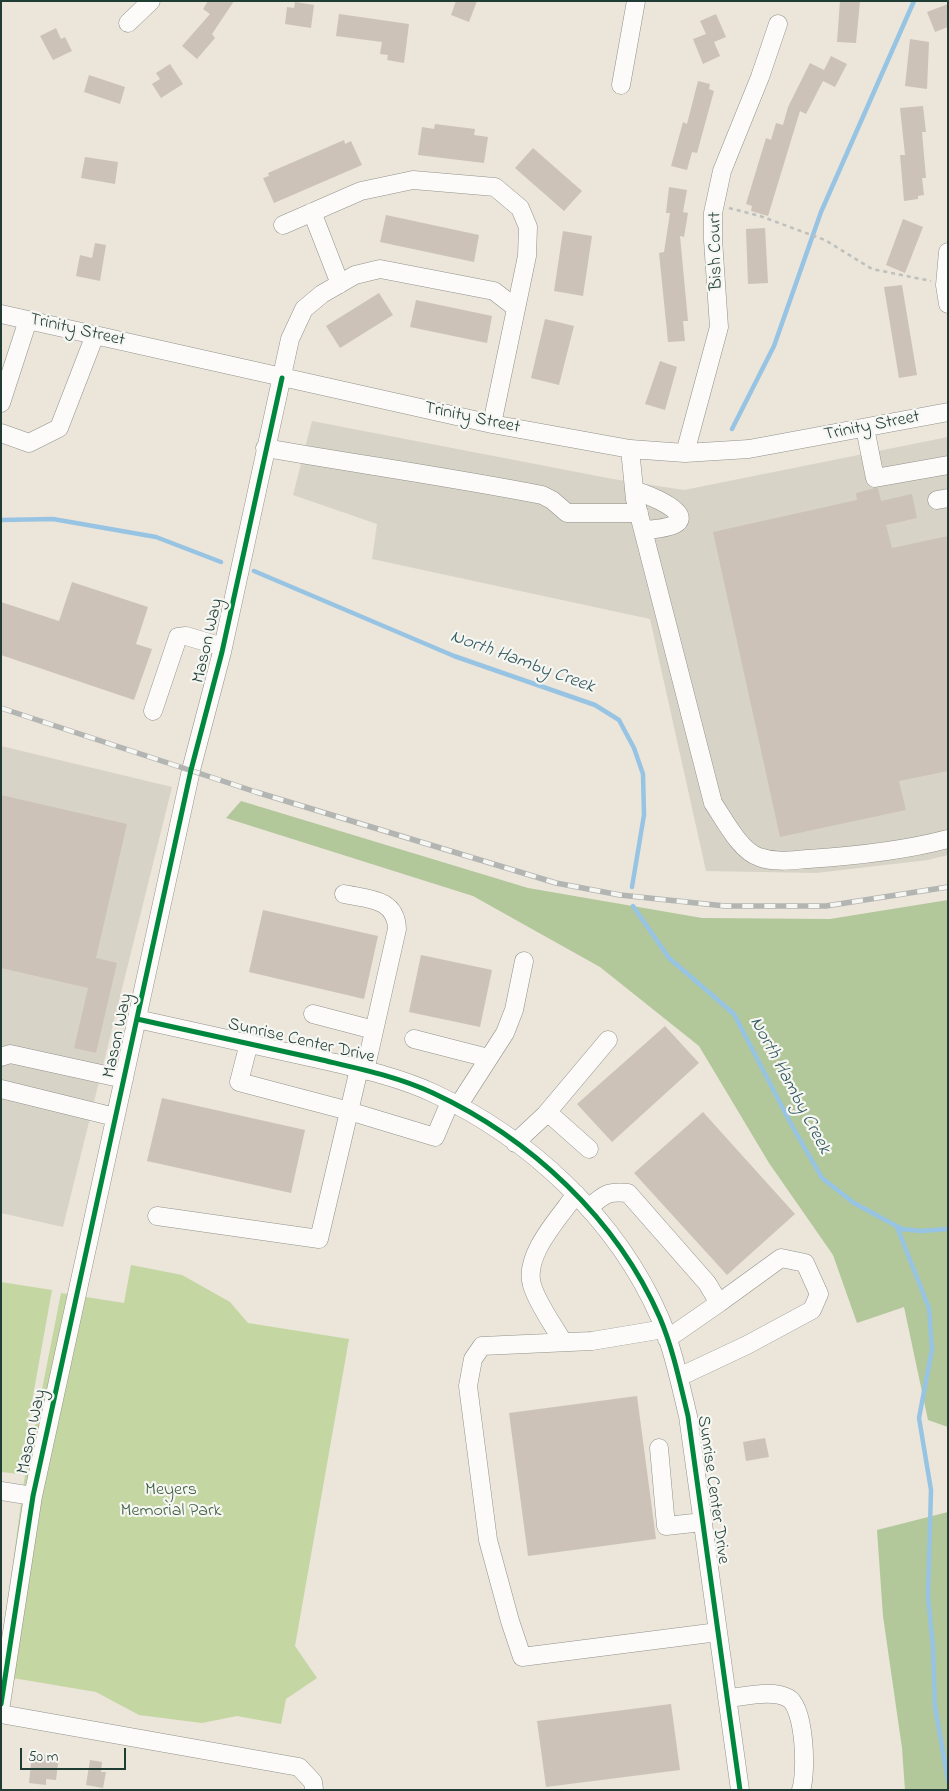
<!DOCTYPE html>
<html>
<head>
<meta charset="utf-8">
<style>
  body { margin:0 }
  #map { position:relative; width:949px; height:1791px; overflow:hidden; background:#ebe5da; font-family:"Indie Flower",sans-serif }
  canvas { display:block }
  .frame { position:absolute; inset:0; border:2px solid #1f3d34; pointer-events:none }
  .scale { position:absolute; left:20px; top:1748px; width:106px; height:22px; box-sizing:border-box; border:2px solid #1f3d34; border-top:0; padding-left:6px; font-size:15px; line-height:18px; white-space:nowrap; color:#1f3d34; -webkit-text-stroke:4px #f6f6f2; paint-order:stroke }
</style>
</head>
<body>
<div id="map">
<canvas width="949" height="1791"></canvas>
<div class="frame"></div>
<div class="scale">50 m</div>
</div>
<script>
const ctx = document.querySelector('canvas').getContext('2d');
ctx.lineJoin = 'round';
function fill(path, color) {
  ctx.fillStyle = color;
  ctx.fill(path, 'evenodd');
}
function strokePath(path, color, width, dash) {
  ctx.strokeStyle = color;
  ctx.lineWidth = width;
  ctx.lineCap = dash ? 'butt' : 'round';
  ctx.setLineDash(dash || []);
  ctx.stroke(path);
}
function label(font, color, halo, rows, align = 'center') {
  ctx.font = font + ' "Indie Flower",sans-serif';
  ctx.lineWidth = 4.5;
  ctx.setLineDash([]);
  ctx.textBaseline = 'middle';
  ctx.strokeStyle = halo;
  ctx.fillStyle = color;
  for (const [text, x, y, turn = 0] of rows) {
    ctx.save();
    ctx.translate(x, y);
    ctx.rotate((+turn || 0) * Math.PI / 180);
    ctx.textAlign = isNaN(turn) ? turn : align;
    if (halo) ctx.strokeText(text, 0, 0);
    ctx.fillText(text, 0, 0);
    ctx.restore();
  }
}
const industrial = new Path2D(`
  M312,421l301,58 71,11 264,-53v418l-20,5 -112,13 -110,-2 -56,-252 -278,-60 5,-35 -84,-29z
  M1,746l171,41 -109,440 -62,-14z`);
const green = new Path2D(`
  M131,1265l51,10 48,27 18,21 101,16 -54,307 22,32 -31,21 -5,25 -44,-8 -35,7 -63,-8 -43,-23 -95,-16v-24l23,-171 37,-188 63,10z
  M1,1282l51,8 -33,184 -18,-2z`);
const forest = new Path2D(`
  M241,801l287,87 174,30 128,1 118,-19v527l-20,-7 -24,-113 -47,16 -24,-68 -64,-92 -70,-117 -99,-79 -127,-71 -247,-78z
  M948,1512v278h-43l-3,-42 -19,-132 -6,-86z`);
const stream = new Path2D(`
  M732,429l42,-83 47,-134 93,-211
  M1,520l52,-1 103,18 65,25
  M254,571l200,85 141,49 24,15 15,28 9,26 1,41 -12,72
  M633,906l36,52 65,56 57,110 31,54 32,25 48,26 19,2 27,-2
  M897,1227l32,81 3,41 -13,69 12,72 -3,107 5,50 2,59 13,75`);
const building = new Path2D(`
  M208,1h26l-22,33 3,4 -18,21 -15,-13 28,-32 -7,-5z
  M456,1h21l-8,21 -18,-7z
  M840,1h20l-4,42 -19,-1z
  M295,2l19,3 -3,23 -26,-4 2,-17 7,1z
  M948,4v23l-13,5 -8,-20z
  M339,14l70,10 -5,39 -17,-3 1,-5 -8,-1 2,-12 -46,-6z
  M716,14l10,23 -12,5 6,14 -17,8 -10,-25 13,-5 -6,-13z
  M56,28l5,11 4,-2 7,14 -19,9 -13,-24z
  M910,39l19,3 -2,47 -22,-3z
  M831,56l16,8 -12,23 -12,-6 -17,33 -6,-3 -32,105 -17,-5 1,-5 -6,-2 20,-66 5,2 5,-17 7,2 5,-18 22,-44 14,7z
  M170,64l13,20 -22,14 -9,-14 8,-5 -4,-6z
  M89,75l36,12 -5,17 -36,-12z
  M698,81l12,3 -1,5 5,2 -17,62 -5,-1 -5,18 -16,-4 12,-44 4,2z
  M923,106l3,26h-4l4,46h-4l2,17 -6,1v3l-14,2 -4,-46h5l-5,-47z
  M435,124l40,5 -1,6 14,2 -4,26 -66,-8 4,-28 12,2z
  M344,140l1,4 6,-3 11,24 -88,38 -11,-25 6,-2 -1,-3z
  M533,148l49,43 -18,20 -49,-43z
  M85,157l33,5 -3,22 -34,-6z
  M669,187l18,3 -4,22 5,1 -4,24 -4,-1 8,85h-5l2,20 -17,1 -9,-89 5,-1 6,-39h-4z
  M386,215l93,20 -5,27 -94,-20z
  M903,219l20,8 -18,46 -19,-8z
  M765,228l3,55 -20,1 -2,-55z
  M563,231l29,5 -9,60 -29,-5z
  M95,243l11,2 -6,36 -24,-5 4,-21 12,3z
  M902,285l15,90 -18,3 -15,-91z
  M379,293l14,22 -53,33 -14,-22z
  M416,300l76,16 -5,27 -77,-16z
  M545,319l29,7 -15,59 -28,-7z
  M660,361l17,6 -12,43 -20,-6z
  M875,488h3l3,13 31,-7 5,24 -31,7 6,23 56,-12v235l-49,10 7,29 -126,27 -67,-305 144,-32 -1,-7z
  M72,582l76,25 -12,37 16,5 -18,51 -133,-45v-53l58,19z
  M1,795l126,29 -31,134 21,5 -21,90 -22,-5 14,-60 -87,-20z
  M263,910l115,26 -14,63 -115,-27z
  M421,955l71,15 -12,57 -71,-15z
  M665,1026l34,37 -87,79 -35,-38z
  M162,1098l143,32 -14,63 -144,-32z
  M703,1112l92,102 -68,61 -93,-102z
  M637,1396l19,143 -128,17 -19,-143z
  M765,1438l4,19 -23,4 -3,-19z
  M671,1704l9,66 -134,17 -9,-66z
  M32,1753l27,3 -3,24 -10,-1v6l-17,-2z
  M90,1760l12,2 -1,10h5l-3,16 -17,-3z`);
const path = new Path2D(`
  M729,208l31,8 65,24 47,29 59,12`);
const minor = new Path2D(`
  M128,23l23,-22
  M621,85l15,-84
  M312,212l28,72
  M283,225l78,-34 52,-11 82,7 25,21 8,19 -1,29 -35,168
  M948,252l-3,33 3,19
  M1,314l491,110 138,25 55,4 64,-4 199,-37
  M1,403l27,-83
  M865,428l10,50 73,-13
  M1,433l28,10 30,-15 36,-93
  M265,448c92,16 185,29 277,47l10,5 15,13h72
  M630,449l5,50 78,304c11,16 27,48 46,54 16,6 33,3 49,2 47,-3 95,-8 140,-20
  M685,453l34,-126 -6,-87v-27l9,-42 38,-94 18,-53
  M634,490c35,12 78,36 9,40
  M937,500l11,-2
  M153,711l25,-74 8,-1 37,11
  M344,894c24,5 52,4 53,35l-32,142
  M313,1014l61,16
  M137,1019c60,13 120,26 181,40 38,9 79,17 115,34 97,45 184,126 227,225 13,31 20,65 28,98l52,374
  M414,1039l74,19
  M249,1043l-10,39 110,29 86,26 15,-35
  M1,1057l9,-3 114,25
  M1,1089l114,28
  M458,1106l47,-73 9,-23 10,-49
  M545,1115l63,-75
  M515,1143l30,-28 8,2 36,32
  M589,1208c15,-14 19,-17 39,-15l79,90 12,20 -52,36
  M157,1216l162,23 40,-170
  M664,1329l-72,12 -110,5 -9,13 -5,27 20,154 22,81 12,36 196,-25
  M563,1342c-9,-16 -26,-39 -31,-57 -9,-30 28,-68 44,-91
  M679,1377l68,-32 65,-35 7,-16 -14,-31 -24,-5 -62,45
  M659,1448l7,78 37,-4
  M1,1491l32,5
  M727,1698c18,-1 44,-9 61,0 17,9 19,75 13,92
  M1,1704l32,-208 158,-726 31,-118 68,-313 14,-30 18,-15 33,-19 25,-6 114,22 22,17
  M1,1714l298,53 14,15 1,8`);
const rail = new Path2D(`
  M1,708l255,84 300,91 64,12 105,11h101l122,-19`);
const cycleway = new Path2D(`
  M137,1019c60,13 120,26 181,40 38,9 79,17 115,34 97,45 184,126 227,225 13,31 20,65 28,98l52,374
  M1,1704l32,-208 158,-726 31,-118 60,-274`);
const streetNames = [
  ["Bish Court",717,251,-91],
  ["Trinity Street",77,331,13],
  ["Trinity Street",472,419,12],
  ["Trinity Street",872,427,-11],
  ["Mason Way",209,641,-77],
  ["Mason Way",119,1036,-78],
  ["Sunrise Center Drive",301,1042,13],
  ["Mason Way",33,1432,-78],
  ["Sunrise Center Drive",712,1490,82]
];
const parkNames = [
  ["Meyers",171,1491],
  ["Memorial Park",171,1512]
];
const waterNames = [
  ["North Hamby Creek",522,663,20],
  ["North Hamby Creek",789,1086,62]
];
fill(industrial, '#d8d3c7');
fill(green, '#c4d6a2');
fill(forest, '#b2c79a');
strokePath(stream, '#98c4e4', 4.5);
fill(building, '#cdc2b8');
strokePath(minor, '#90928b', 19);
strokePath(path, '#bdc0bc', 2.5, [4, 4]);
strokePath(minor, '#fcfbf9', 18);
strokePath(rail, '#b3b5b3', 5.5);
strokePath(rail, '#f6f6f2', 4, [11]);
strokePath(cycleway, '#00873e', 5);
label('18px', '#1f3d34', '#f6f6f2', streetNames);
label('18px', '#406044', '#f6f6f2', parkNames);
label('italic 19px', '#345b61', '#f6f6f2', waterNames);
</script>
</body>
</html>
